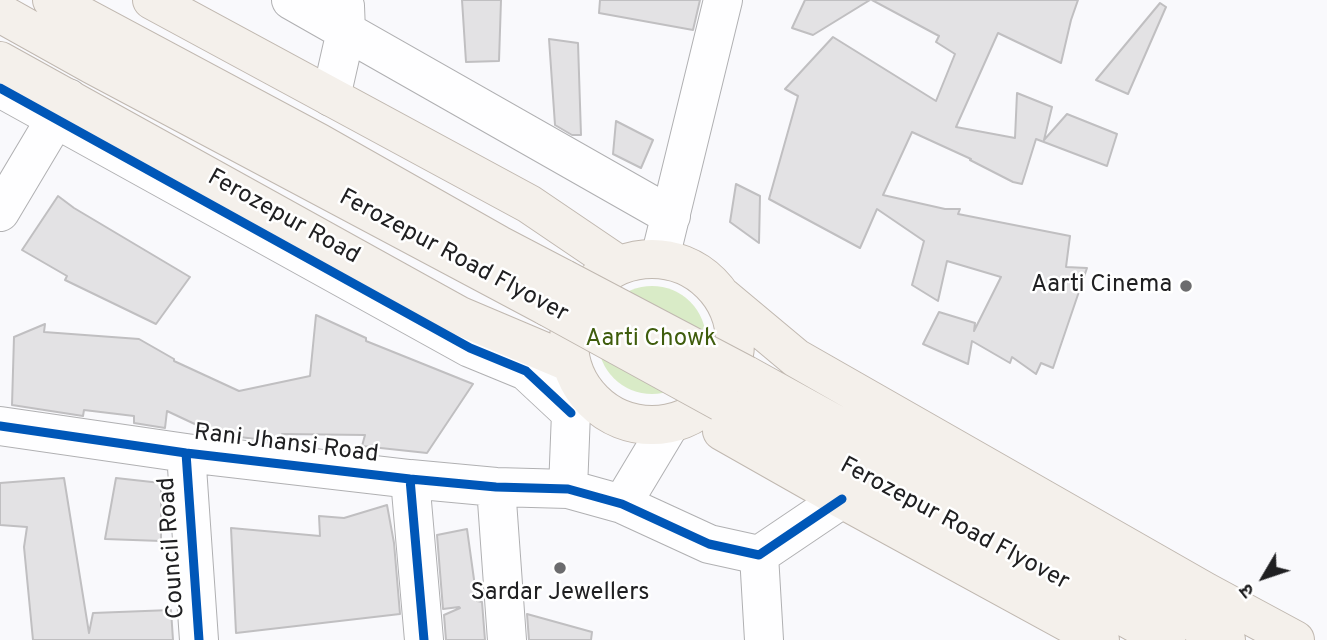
<!DOCTYPE html>
<html>
<head>
<meta charset="utf-8">
<style>
  body { margin:0 }
  #map { position:relative; width:1327px; height:640px; overflow:hidden; background:#f9f9fc; font-family:Overpass,"Noto Sans Devanagari",sans-serif }
  canvas { display:block }
  .north { position:absolute; left:1229px; top:542px; width:70px; height:70px; -webkit-text-stroke:5px #fff; paint-order:stroke; rotate:231deg; font-size:19px; font-weight:700; line-height:28px; text-align:center; color:#202022 }
  .north::after { content:''; display:block; margin:auto; width:24px; height:32px; background:#202022; clip-path:polygon(50% 0,100% 100%,50% 72%,0 100%) }
</style>
</head>
<body>
<div id="map">
<canvas width="1327" height="640"></canvas>
<div class="north">उ</div>
</div>
<script>
const ctx = document.querySelector('canvas').getContext('2d');
ctx.lineJoin = 'round';
function fill(path, color) {
  ctx.fillStyle = color;
  ctx.fill(path, 'evenodd');
}
function strokePath(path, color, width, dash) {
  ctx.strokeStyle = color;
  ctx.lineWidth = width;
  ctx.lineCap = dash ? 'butt' : 'round';
  ctx.setLineDash(dash || []);
  ctx.stroke(path);
}
function label(font, color, halo, rows, align = 'center') {
  ctx.font = font + ' Overpass,sans-serif';
  ctx.lineWidth = 5;
  ctx.setLineDash([]);
  ctx.textBaseline = 'middle';
  ctx.strokeStyle = halo;
  ctx.fillStyle = color;
  for (const [text, x, y, turn = 0] of rows) {
    ctx.save();
    ctx.translate(x, y);
    ctx.rotate((+turn || 0) * Math.PI / 180);
    ctx.textAlign = isNaN(turn) ? turn : align;
    if (halo) ctx.strokeText(text, 0, 0);
    ctx.fillText(text, 0, 0);
    ctx.restore();
  }
}
const green = new Path2D(`
  M598 340a54 54 0 1 1 108 0a54 54 0 1 1-108 0Z`);
const building = new Path2D(`
  M462,0h39l-2,61 -33,1z
  M600,0h100l-7,30 -94,-17z
  M805,0h65l-57,35 -21,-7z
  M872,0h206l-7,20 -10,43 -63,-30 -42,94 59,11 2,-45 35,14 -8,33 23,-26 50,20 -10,32 -71,-27 -14,45 -9,-2 -43,-22 1,-1 -59,-27 -29,63 62,14h15l-2,5 112,22 -4,31 21,1 -34,100 -12,-5 -5,11 -24,-17 -2,6 -38,-22 -4,23 -45,-20 16,-32 36,11 -1,8 27,-54 -54,-16 -9,40 -26,-16 12,-44 -47,-32 -17,39 -91,-49 29,-103 -13,-7 48,-52 103,64 19,-47 -19,-12 3,-6z
  M1160,3l6,4 -38,87 -32,-14z
  M549,39l29,4 3,92h-9l-17,-10z
  M616,121l37,19 -12,28 -28,-14z
  M736,184l24,12 -1,47 -29,-21z
  M58,196l16,12 116,69 -34,47 -91,-44 2,-4 -45,-26z
  M316,315l50,23v3l107,43 -46,69 -65,-7 3,-11 -83,-1 -1,7h-9l-56,-7 -49,-23 -2,17 -31,-5v-7l-50,-6 -1,6 -71,-11 2,-68 31,-13 -1,8 95,7 35,20v2l65,30 71,-15z
  M64,478l25,155 4,-20 78,-3 2,30h-140l-9,-93 3,-20 -27,-2v-42z
  M116,478l45,5v58l-56,-2z
  M387,505l7,38 6,71 -164,19 -5,-105 89,8 -1,-20 25,2z
  M467,529l10,72 5,1 3,38h-39l-2,-25 16,-7 -1,-1 -16,2 -6,-74z
  M527,614l65,18 -1,8h-62z`);
const minor = new Path2D(`
  M291,0l380,216
  M0,88l470,260 56,23 45,42
  M331,97l15,-66 -1,-25
  M0,212l68,-114
  M660,258l63,-258
  M0,426l186,27 224,26 86,8 72,2 54,15 87,40 50,11 83,-56
  M186,453l13,187
  M410,479l14,161
  M496,487l11,153
  M568,489l3,-76 9,-25
  M622,504l48,-80
  M759,555l5,85`);
const major = new Path2D(`
  M52,0l267,143 180,102 65,34
  M152,0l377,204 90,61
  M0,13l93,52 455,242
  M0,61l460,255 111,47
  M569 342a83 83 0 1 1 166 0a83 83 0 1 1-166 0Z
  M723,297l73,61 410,234 89,48
  M746,375l480,265
  M721,402l316,166 129,72
  M722,431l120,68 258,141`);
const majorBridge = new Path2D(`
  M564,279l182,96
  M548,307l173,95`);
const cycleway = new Path2D(`
  M0,88l470,260 56,23 45,42
  M0,426l186,27 224,26 86,8 72,2 54,15 87,40 50,11 83,-56
  M186,453l13,187
  M410,479l14,161`);
const markers = [
  [1186,286,7,"#6c6c6e"],
  [560,568,7,"#6c6c6e"]
];
const streetNames = [
  ["Ferozepur Road",283,218,29],
  ["Ferozepur Road Flyover",453,257,28],
  ["Rani Jhansi Road",286,445,7],
  ["Ferozepur Road Flyover",954,525,28],
  ["Council Road",173,548,-94]
];
const poiNames = [
  ["Aarti Cinema",1172,286],
  ["Sardar Jewellers",560,594,"center"]
];
const parkNames = [
  ["Aarti Chowk",651,340]
];
fill(green, '#d9ebc7');
fill(building, '#e3e2e4');
strokePath(building, '#c0bfc1', 2);
strokePath(minor, '#b0b0b2', 40);
strokePath(major, '#c0b8b0', 40);
strokePath(minor, '#fefeff', 38);
strokePath(major, '#f4f0eb', 38);
strokePath(majorBridge, '#c0b8b0', 40, []);
strokePath(majorBridge, '#f4f0eb', 38);
strokePath(cycleway, '#0057b8', 9);
for (const [x, y, r, color] of markers) {
  const dot = new Path2D();
  dot.arc(x, y, r, 0, 2 * Math.PI);
  ctx.fillStyle = color;
  ctx.fill(dot);
  strokePath(dot, '#fff', 2.5);
}
label('24px', '#202022', '#fff', streetNames);
label('24px', '#202022', '#fff', poiNames, 'right');
label('24px', '#3f5d0d', '#fff', parkNames);
</script>
</body>
</html>
